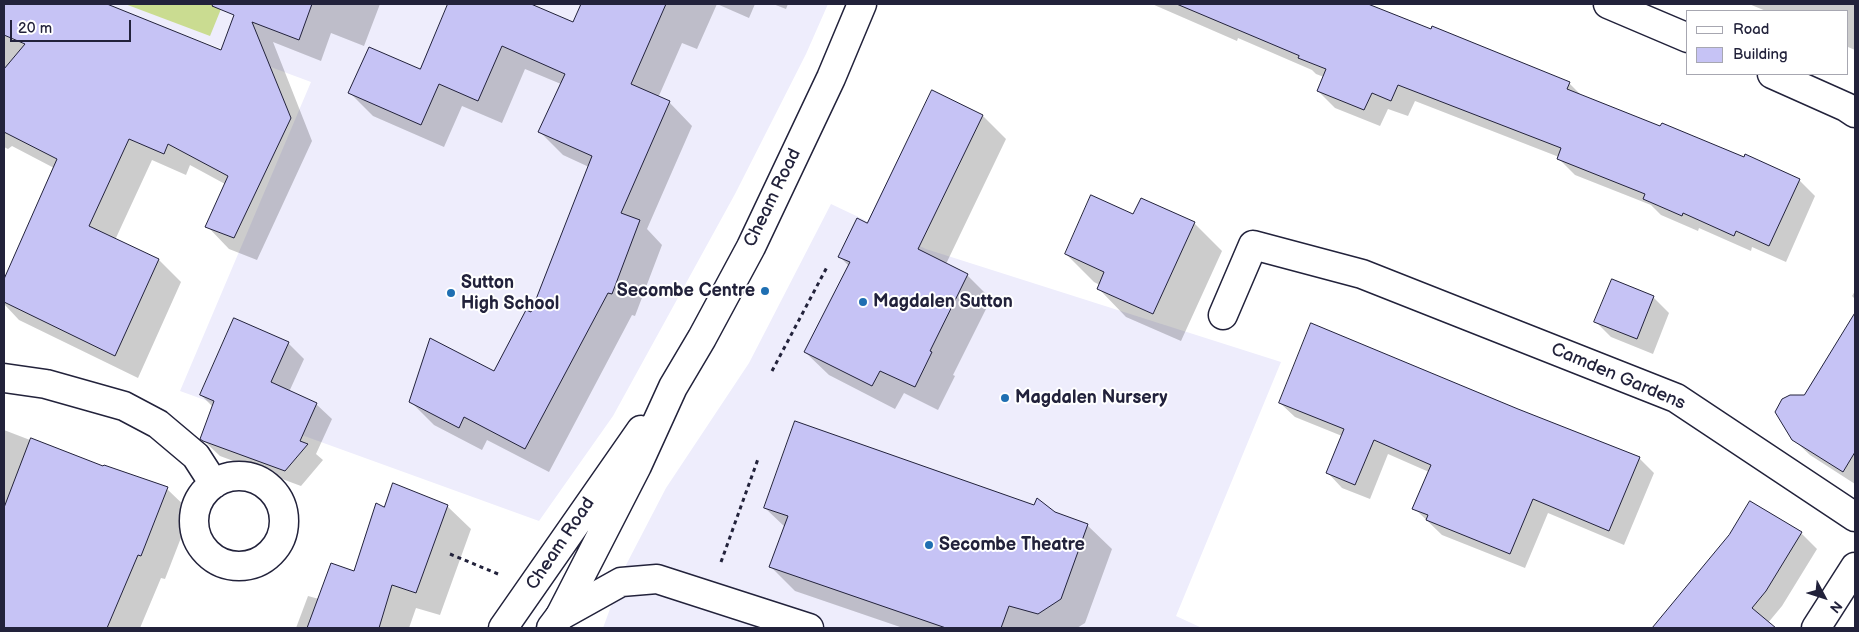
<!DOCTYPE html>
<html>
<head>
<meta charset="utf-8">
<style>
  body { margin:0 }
  #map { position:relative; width:1859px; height:632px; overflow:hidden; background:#fff; font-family:"Balsamiq Sans",sans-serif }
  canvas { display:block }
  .frame { position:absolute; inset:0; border:5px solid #22223b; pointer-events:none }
  .legend { position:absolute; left:1686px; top:10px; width:162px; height:65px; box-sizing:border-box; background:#fff; border:1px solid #a7a7b1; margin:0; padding:6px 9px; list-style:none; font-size:15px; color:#22223b }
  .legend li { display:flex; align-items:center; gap:10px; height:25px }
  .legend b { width:25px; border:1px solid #a7a7b1 }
  .north { position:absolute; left:1799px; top:572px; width:50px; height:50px; -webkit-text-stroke:4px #fff; paint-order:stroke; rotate:130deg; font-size:14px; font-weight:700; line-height:20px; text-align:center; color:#22223b }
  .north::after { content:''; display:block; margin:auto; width:18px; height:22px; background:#22223b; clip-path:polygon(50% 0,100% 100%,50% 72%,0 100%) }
  .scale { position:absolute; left:10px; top:20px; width:121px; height:22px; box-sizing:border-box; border:2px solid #22223b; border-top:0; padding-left:6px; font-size:15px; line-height:18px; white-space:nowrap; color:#22223b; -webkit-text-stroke:4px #fff; paint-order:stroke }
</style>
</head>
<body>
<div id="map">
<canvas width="1859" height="632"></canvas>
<div class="frame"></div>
<ul class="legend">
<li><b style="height:6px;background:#fff"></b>Road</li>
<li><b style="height:14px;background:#c6c3f5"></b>Building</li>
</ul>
<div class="north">N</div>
<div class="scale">20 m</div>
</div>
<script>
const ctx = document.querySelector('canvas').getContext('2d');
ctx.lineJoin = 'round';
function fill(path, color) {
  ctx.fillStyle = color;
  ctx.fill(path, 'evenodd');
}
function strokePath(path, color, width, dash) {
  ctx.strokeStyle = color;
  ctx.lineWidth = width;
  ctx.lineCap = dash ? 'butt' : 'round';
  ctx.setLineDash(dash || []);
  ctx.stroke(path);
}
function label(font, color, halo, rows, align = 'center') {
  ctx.font = font + ' "Balsamiq Sans",sans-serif';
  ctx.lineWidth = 4;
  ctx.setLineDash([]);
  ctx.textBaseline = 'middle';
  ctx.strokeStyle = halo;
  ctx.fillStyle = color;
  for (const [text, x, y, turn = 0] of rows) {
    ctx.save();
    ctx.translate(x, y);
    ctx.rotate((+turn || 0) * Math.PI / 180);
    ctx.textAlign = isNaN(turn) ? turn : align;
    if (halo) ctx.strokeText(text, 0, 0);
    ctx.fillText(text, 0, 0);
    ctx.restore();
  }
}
const built = new Path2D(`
  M101,4h727l-22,50 -71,140 -122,222 -74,105 -359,-130 131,-309z
  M831,204l95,45 355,113 -105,254 26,12h-599l23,-63 40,-77 83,-125z`);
const green = new Path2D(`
  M125,4h98l-13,32z`);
const shadow = new Path2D(`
  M4,4h13l17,7 3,-7h67l117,48 19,-48h140l-16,42 -33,-13 -10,28 -48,-19 39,99 -55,119 -28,-11 -22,-23 18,-42 -35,-19 -4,10 -34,-15 -37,80 44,20 22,22 -43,96 -119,-58 -15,-16v-22l50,-114 -42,-22 -4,3 -4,-2z
  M450,4h38l5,2 1,-2h34l46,20 8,-20h135l-20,45 -15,-6 -24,55 11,4 23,24 -45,103 15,16 -27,71 -3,-1 -83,157 -62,-32 -5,10 -48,-25 -23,-23 83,-29 37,-59 58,-147 -26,-12 -23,-23 21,-48 -36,-15 -23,54 -40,-17 -18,41 -71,-31 -23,-23 70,-22z
  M717,4h38l-6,14z
  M773,4h15l-2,5z
  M1152,4h213l204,79 13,13 217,84 16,16 -29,66 -34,-15 -1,4 -52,-23 -1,3 -37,-16 -10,-10 -76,-30 -17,-17 1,-1 -144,-56 -7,15 -20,-7 -8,17 -45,-18 -17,-17 6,-14 -8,-3 -4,-4 -74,-32 -1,3z
  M1749,4h106v46l-7,-3v-36h-82z
  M983,116l23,23 -60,125 21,11 24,24 -38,76 2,1 -17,34 -34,-17 -9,16 -66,-34 -24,-23 44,-86 -9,-9 28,-32z
  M1194,223l28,28 -41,90 -55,-24 -27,-28 1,-4 -6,-3 -28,-28z
  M1855,291v8l-3,-3z
  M1653,297l16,16 -16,41 -42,-17 -15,-15z
  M1855,315v169l-45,-29 -17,-16 11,-43z
  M288,343l16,16 -15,33 27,12 16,15 -16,35 7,6 -22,26 -81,-30 -19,-18 12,-31 -12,-12z
  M1280,403l237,7 122,48 15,15 -30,72 -76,-32 -23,55 -83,-33 -28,-27 15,-36 -41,-18 -18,45 -28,-11 -14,-15 14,-37 -47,-19z
  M4,430l99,38 64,21 24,23 -26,67 -4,-1 -21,50h-136z
  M447,506l24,23 -31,86 -24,-7 -7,20h-113l12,-32 11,3 35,-27 31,-64z
  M765,508l289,5 33,12 25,24 -27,74 -8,5h-174l-108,-37 -25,-25 15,-39z
  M1801,533l16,16 -35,57 -15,18 5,4h-119l50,-58z`);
const building = new Path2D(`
  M4,4h103l114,46 13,-35 -22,-9 1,-2h99l-13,36 -47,-18 39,96 -57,120 -29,-11 23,-51 -60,-32 -4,10 -35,-15 -40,87 70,33 -44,97 -111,-54v-23l53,-120 -53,-27v-63l21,-25 -21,-9z
  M448,4h83l42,18 8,-18h85l-35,80 39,17 -49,112 19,7 -28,74 -4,-1 -83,156 -61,-32 -5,11 -50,-26 21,-64 64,33 32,-61 5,2 61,-156 -54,-24 27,-58 -63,-28 -24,55 -39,-17 -18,41 -73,-32 21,-46 51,22z
  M1177,4h191l63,25 1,-3 138,56 -3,7 93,37 2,-3 82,34 1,-3 55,25 -31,67 -33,-15 -2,5 -51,-23 -1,3 -39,-17 2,-5 -88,-35 4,-11 -163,-63 -7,16 -19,-8 -8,17 -47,-19 9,-22 -28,-11 1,-2z
  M932,90l51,25 -65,134 50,25 -38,77 2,1 -17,35 -35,-16 -8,15 -68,-34 46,-90 -12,-5 19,-39 10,5z
  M1091,195l42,19 8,-16 54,24 -42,92 -56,-25 7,-17 -39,-18z
  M1612,279l42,17 -17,43 -43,-17z
  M1855,313v139l-12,20 -51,-32 -17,-28 7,-13 8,-4h14z
  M234,318l55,24 -18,40 46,21 -17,38 8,3 -23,27 -82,-30 -3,-2 14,-38 -14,-6z
  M1311,323l207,86 122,48 -31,74 -76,-32 -23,55 -84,-34 2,-5 -16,-6 19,-44 -57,-25 -19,45 -29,-12 18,-44 -65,-26z
  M795,421l239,84 3,-7 18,14 33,12 -27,75 -23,15 -29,-8 -8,22h-55l-177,-61 19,-51 -24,-8z
  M31,438l72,28 1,-1 64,22 -27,69 -3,-1 -31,73h-103v-120z
  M393,483l55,22 -32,88 -24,-8 -13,43h-72l24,-65 23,8 22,-68 8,4z
  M1750,501l52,31 -36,59 -14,17 24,20h-124l77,-93z`);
const path = new Path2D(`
  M772,371l55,-104
  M450,554l48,20
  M721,562l37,-103`);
const minor = new Path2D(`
  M1608,4l80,34
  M1772,74l74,33 9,6
  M1223,315l30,-70 109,29 314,124 179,119
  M4,378l42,6 78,22 34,18 38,32 18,28
  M194 521a45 45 0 1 1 90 0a45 45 0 1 1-90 0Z
  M560,616l61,-34 36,-3 152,49
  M1816,628l39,-61`);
const highway = new Path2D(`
  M503,628l138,-198
  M551,628l9,-12 77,-150 36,-79 29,-49 49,-91 80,-169 31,-74`);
const markers = [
  [765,291,5,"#1f6fb2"],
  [451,293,5,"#1f6fb2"],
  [863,302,5,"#1f6fb2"],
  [1005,398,5,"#1f6fb2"],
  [929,545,5,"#1f6fb2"]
];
const streetNames = [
  ["Cheam Road",773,198,-64],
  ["Camden Gardens",1618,377,23],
  ["Cheam Road",561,544,-56]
];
const poiNames = [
  ["Sutton",461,283],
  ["High School",461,304],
  ["Secombe Centre",755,291,"right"],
  ["Magdalen Sutton",873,302],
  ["Magdalen Nursery",1015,398],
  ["Secombe Theatre",939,545]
];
fill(built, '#eeedfc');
fill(green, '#cadc91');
fill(shadow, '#0003');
fill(building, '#c6c3f5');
strokePath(building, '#22223b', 1);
strokePath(minor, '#22223b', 31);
strokePath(highway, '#22223b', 31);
strokePath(path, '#22223b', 3, [4, 4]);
strokePath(minor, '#fff', 28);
strokePath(highway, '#fff', 28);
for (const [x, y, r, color] of markers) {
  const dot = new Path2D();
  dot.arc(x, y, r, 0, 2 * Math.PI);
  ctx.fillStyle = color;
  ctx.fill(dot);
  strokePath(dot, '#fff', 2);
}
label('18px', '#22223b', '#fff', streetNames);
label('bold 18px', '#22223b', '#fff', poiNames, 'left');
</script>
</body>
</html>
